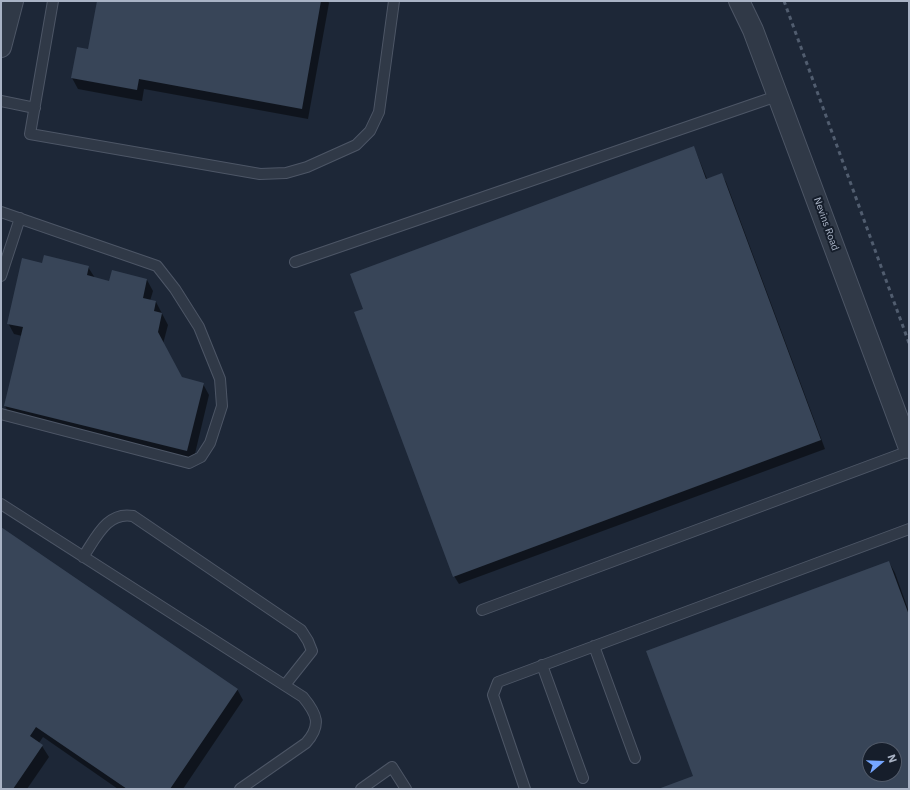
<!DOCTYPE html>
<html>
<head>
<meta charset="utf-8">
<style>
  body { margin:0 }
  #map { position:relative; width:910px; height:790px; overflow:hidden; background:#1d2737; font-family:"IBM Plex Sans",sans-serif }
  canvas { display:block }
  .frame { position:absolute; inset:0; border:2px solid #a9b3c5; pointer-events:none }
  .north { position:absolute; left:862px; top:742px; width:40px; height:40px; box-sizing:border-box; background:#161e2b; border:1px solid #515a69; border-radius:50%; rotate:71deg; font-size:11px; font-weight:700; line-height:16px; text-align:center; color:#a9b3c5 }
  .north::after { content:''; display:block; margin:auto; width:14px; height:18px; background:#75a6ff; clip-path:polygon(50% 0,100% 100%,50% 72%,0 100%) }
</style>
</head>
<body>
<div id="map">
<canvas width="910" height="790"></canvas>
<div class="frame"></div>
<div class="north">N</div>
</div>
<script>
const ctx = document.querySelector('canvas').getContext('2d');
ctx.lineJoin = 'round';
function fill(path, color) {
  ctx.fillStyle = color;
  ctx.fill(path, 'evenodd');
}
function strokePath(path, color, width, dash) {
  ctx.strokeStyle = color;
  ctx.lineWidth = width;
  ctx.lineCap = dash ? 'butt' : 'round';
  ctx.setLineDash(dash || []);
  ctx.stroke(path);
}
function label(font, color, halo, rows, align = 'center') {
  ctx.font = font + ' "IBM Plex Sans",sans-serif';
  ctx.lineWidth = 4;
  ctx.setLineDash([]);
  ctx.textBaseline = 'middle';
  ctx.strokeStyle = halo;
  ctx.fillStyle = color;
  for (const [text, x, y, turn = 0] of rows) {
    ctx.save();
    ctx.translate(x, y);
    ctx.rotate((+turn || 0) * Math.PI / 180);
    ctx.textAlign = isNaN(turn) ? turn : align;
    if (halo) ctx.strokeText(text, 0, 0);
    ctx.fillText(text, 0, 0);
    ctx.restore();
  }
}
const shadow = new Path2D(`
  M98,1h230l1,2 -21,116 -164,-30 -2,12 -64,-12 -6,-11 17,-28z
  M694,147l13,32 14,-5 5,8 99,267 -366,135 -5,-8 -90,-267z
  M43,264l45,3 7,11 15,4 37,-2 6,11 -3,10 6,1 12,23 -5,19 19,34 21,6 6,11 -16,67 -182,-45 -6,-11 17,-70 -8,-2 -6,-11z
  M1,529l236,160 6,11 -60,89h-65l-75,-52 -4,6 3,3 7,11 -22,32h-26z
  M889,562l6,11 14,39v177h-248l33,-12zM870,750h24v24h-24z`);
const building = new Path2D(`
  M97,1h224l-19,108 -163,-30 -2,11 -66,-12 6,-31 11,2z
  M694,146l12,33 16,-6 99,267 -368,137 -99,-265 9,-3 -13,-35z
  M44,255l45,11 -2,9 22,6 3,-11 35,9 -4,19 13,3 -2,10 8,2 -4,19 24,45 22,6 -17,68 -183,-45 19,-79 -16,-3 15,-66 20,5z
  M1,527l237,162 -68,100h-43l-91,-62 -6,9 13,9 -30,44h-12z
  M889,561l20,54v174h-251l35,-13 -47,-125zM870,750h24v24h-24z`);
const service = new Path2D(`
  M53,1l-23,133 230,40 26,-1 21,-6 49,-22 14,-14 9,-19 15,-111
  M1,101l34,7
  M1,212l156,54 18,23 24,38 21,52 2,27 -12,37 -9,14 -12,6 -188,-49
  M295,262l482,-166
  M1,276l19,-58
  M1,504l302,193c14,17 19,28 3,46l-66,46
  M83,557c13,-19 24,-46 50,-41l168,114 7,11 4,10 -27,34
  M482,610l427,-159
  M594,646l41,112
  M542,665l41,113
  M361,789l31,-22 14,22
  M525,789l-32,-94 5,-13 411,-153`);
const minor = new Path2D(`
  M739,1l14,29 30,80 126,338
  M1,47l12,-46`);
const rail = new Path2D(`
  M784,1l125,342`);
const streetNames = [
  ["Nevins Road",826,224,70]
];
fill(shadow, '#0007');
fill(building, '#384558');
strokePath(service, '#4d5666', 12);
strokePath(minor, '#4d5666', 22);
strokePath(service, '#303947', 10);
strokePath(minor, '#303947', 20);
strokePath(rail, '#515d6f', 3, [4, 4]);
label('10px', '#a9b3c5', '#161e2b', streetNames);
</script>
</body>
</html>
